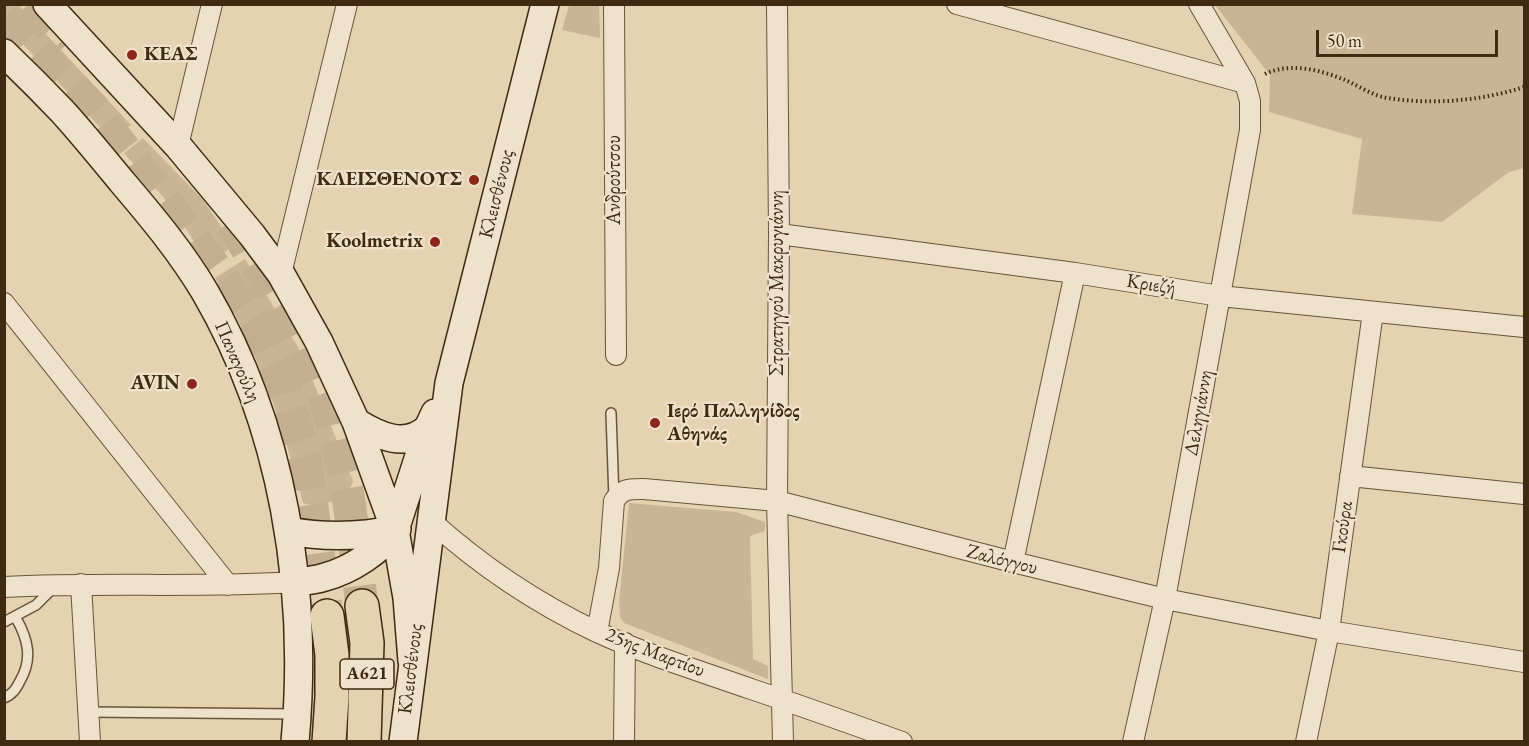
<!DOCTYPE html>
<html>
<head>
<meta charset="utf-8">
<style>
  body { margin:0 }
  #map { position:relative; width:1529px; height:746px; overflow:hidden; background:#e5d2b0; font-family:"EB Garamond",serif }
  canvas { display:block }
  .frame { position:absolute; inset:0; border:6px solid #402a11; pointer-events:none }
  .scale { position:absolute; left:1316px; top:30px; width:182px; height:27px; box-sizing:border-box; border:3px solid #402a11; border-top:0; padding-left:8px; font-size:18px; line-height:21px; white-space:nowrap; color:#402a11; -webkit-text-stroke:4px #eee2cc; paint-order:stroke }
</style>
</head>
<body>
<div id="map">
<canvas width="1529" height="746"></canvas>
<div class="frame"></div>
<div class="scale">50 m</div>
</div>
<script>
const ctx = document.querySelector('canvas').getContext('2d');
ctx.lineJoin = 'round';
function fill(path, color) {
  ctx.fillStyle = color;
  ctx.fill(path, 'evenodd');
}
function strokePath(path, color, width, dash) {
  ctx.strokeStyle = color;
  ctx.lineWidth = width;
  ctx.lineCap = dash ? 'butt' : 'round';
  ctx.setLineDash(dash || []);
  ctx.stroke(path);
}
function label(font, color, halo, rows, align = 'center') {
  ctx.font = font + ' "EB Garamond",serif';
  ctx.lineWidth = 4.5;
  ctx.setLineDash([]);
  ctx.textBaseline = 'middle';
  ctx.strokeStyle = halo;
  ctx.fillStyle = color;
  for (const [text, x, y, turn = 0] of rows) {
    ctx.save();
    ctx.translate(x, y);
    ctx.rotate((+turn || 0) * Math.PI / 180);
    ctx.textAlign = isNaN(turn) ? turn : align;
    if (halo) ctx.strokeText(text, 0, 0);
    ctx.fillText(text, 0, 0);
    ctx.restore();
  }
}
const green = new Path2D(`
  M5,4l14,1 112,120 -21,13 -105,-113z
  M569,5h30l1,33 -38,-8z
  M1215,5h309v163l-15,4 -67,50 -90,-8 10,-75 -93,-27 1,-37z
  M143,138l61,63 30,45 -26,17 -36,-56 -48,-54z
  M245,259l57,95 51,127c-4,19 -34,28 -50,22 -20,-79 -46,-154 -88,-225z
  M629,503l107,9 29,10v9l-15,5 3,123 15,7v13l-144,-56 -4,-6 -1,-15z`);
const highwayTunnel = new Path2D(`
  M29,4l38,40
  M4,17l88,90 112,145 52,74 28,60 21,71 22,159
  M229,222l8,10c35,59 73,118 93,184 19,62 24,126 32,190`);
const path = new Path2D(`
  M1265,74c25,-12 56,-4 80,6 14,6 28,16 43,18 44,7 93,3 136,-11`);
const lane = new Path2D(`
  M611,413l3,86
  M4,622l32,-17 17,-17
  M4,698c9,-4 12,-9 16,-17 13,-22 8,-42 -4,-63
  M89,712l206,2`);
const street = new Path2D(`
  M614,4l2,351
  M777,4l2,230 -2,267 6,241
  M957,4l288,79
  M178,146l34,-142
  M779,234l296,39 145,23 304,31
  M281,274l66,-270
  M4,303l224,282
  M1350,476l174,18
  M431,521c50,45 105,82 166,111 50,23 103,39 154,57 51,17 101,35 151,53
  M1013,562l62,-289
  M81,584l9,158
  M4,587c98,-5 195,1 292,-5
  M597,632l12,-64 5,-67c9,-13 15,-12 30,-12l133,12 236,61 152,37 164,32 195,31
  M624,742l1,-99
  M1133,742l32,-143 85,-469v-29l-5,-18 -46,-79
  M1306,742l23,-111 44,-319`);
const secondary = new Path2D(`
  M47,4l131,142 74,89 29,39 38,68 37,80 39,108 12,68 5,63
  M4,53c20,19 39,38 58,58 21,23 41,48 61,72 29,34 59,70 82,109 78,134 104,296 90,450
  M356,422c23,14 49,27 72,6
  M289,531c37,7 71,6 108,-2
  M296,582c10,-1 20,-2 29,-5 26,-7 55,-26 70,-47l33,-102 7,-15
  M403,742l46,-359 96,-379`);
const highway = new Path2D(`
  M362,606l5,37 -3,99
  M327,616l5,39v42l-3,45`);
const markers = [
  [132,55,6,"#8f2418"],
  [474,180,6,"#8f2418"],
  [435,242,6,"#8f2418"],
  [192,384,6,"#8f2418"],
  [655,423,6,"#8f2418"]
];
const shields = [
  [367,674,54]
];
const shieldNames = [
  ["Α621",367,674]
];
const poiNames = [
  ["ΚΕΑΣ",144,55,"left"],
  ["ΚΛΕΙΣΘΕΝΟΥΣ",462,180],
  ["Koolmetrix",423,242],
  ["AVIN",180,384],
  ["Ιερό Παλληνίδος",667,412,"left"],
  ["Αθηνάς",667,435,"left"]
];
const streetNames = [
  ["Ανδρούτσου",615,180,-90],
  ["Κλεισθένους",497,194,-76],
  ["Στρατηγού Μακρυγιάννη",778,283,-90],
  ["Κριεζή",1151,285,9],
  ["Παναγούλη",237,362,66],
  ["Δεληγιάννη",1199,413,-80],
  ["Γκούρα",1343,527,-82],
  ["Ζαλόγγου",1002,560,14],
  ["25ης Μαρτίου",655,653,21],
  ["Κλεισθένους",411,669,-83]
];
fill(green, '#c9b595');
strokePath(highwayTunnel, '#c4b090', 33, [33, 16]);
strokePath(lane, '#695439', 12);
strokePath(street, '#695439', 22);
strokePath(secondary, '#402a11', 30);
strokePath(highway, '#402a11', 36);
strokePath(path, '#402a11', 4, [1.5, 3]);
strokePath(lane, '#eee2cc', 9);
strokePath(street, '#eee2cc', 20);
strokePath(secondary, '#eee2cc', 27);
strokePath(highway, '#e5d2b0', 33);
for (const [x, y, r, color] of markers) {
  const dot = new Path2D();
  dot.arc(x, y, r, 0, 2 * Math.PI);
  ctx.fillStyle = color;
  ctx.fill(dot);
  strokePath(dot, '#eee2cc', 2);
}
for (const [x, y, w] of shields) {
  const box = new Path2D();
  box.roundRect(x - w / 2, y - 15, w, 30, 4.5);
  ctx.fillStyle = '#eee2cc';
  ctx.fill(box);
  strokePath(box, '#402a11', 1.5);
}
label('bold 18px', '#402a11', null, shieldNames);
label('bold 20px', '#402a11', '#eee2cc', poiNames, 'right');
label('20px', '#402a11', '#eee2cc', streetNames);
</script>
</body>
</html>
